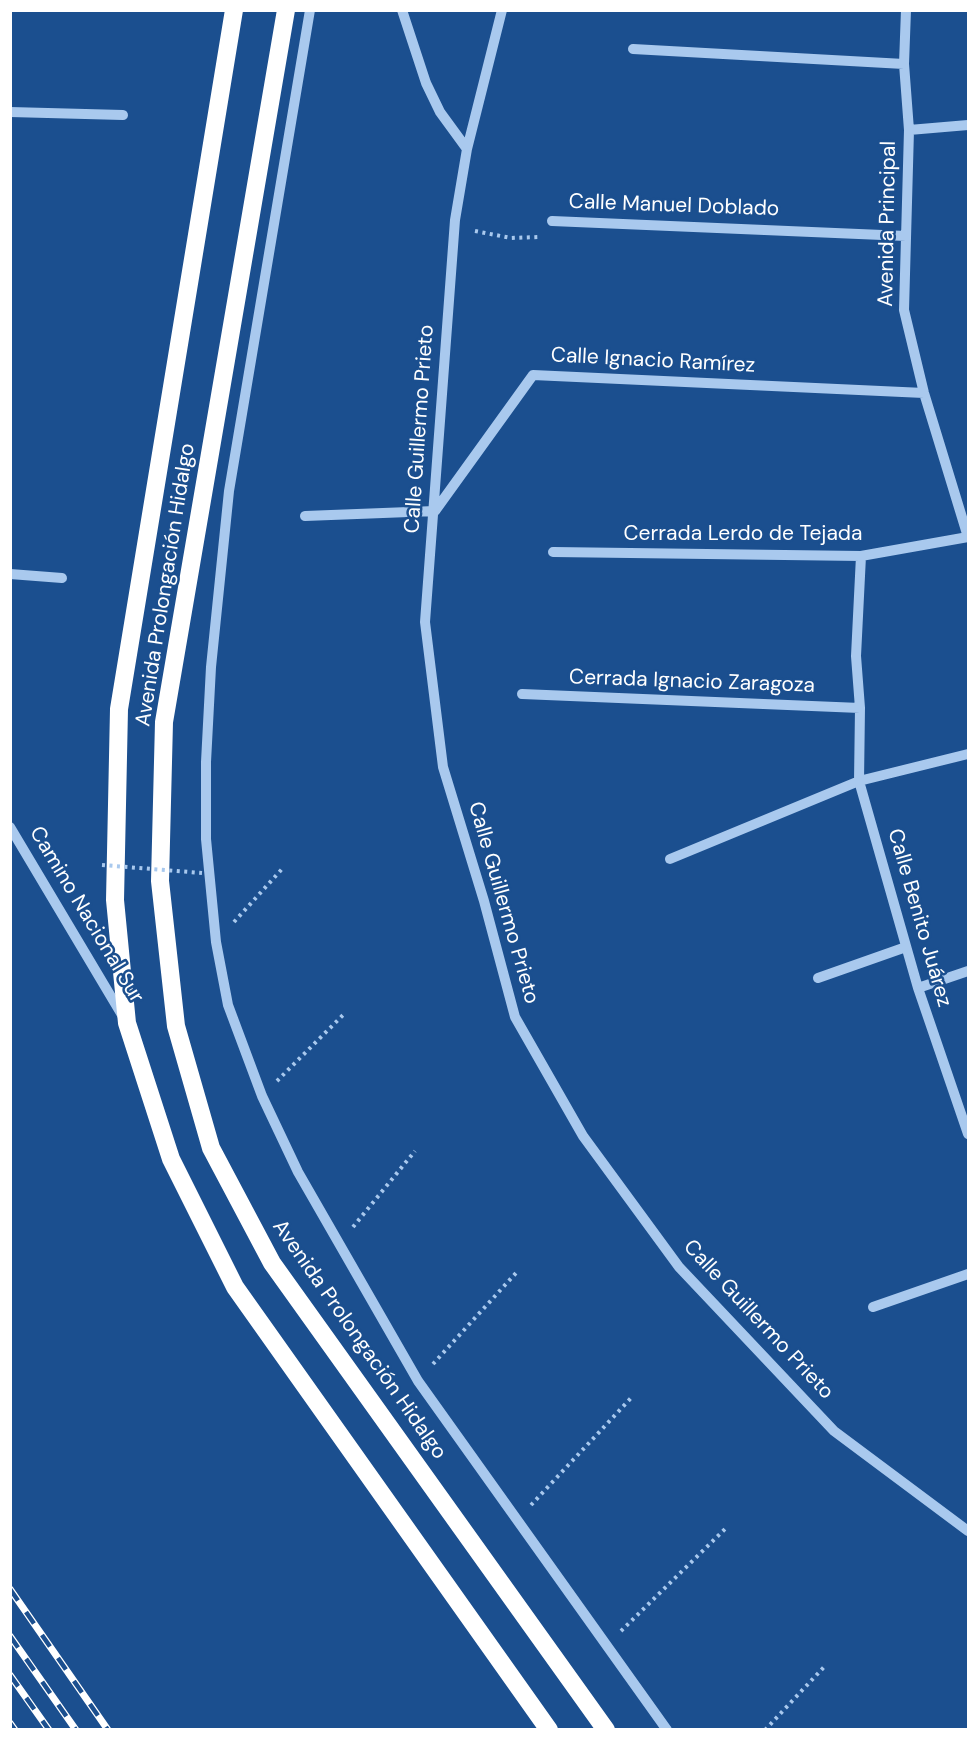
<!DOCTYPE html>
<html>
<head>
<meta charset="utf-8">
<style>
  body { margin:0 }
  #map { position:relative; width:979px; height:1740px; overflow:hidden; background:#1b4f8f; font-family:"DM Sans",sans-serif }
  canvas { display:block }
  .frame { position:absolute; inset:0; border:12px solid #fff; pointer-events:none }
</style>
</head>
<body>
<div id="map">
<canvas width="979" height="1740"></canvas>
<div class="frame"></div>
</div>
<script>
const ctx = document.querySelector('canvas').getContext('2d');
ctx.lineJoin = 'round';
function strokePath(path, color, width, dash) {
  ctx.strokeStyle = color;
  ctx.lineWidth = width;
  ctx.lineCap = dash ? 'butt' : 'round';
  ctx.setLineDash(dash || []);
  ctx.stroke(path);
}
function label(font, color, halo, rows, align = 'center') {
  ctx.font = font + ' "DM Sans",sans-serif';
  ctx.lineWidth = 5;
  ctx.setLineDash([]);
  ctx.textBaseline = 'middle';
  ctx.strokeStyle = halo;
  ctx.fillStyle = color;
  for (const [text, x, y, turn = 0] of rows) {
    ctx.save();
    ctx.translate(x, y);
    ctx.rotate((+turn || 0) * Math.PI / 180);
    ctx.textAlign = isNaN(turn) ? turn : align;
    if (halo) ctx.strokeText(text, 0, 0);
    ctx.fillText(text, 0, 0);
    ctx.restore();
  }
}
const path = new Path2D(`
  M475,231l36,7 28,-1
  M234,922l48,-53
  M277,1081l66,-66
  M353,1227l62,-76
  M433,1364l83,-91
  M531,1505l101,-108
  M621,1631l104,-102
  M765,1730l59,-63`);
const minor = new Path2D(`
  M310,10l-81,481 -18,176 -5,95v77l10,103 12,63 34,91 36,76 120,209 249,349
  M402,10l24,73 14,29 27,37
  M502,10l-35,139 -12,71 -30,402 18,145 41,134 31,116 68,119 96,131 155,164 134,100
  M906,10l-2,54 5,66 -5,180 20,83 44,144
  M633,49l271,15
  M10,112l113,3
  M909,130l59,-5
  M552,221l354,15
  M305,516l130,-5 98,-136 391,18
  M553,552l308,4 107,-19
  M861,556l-5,100 4,52 -1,73 59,207 50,146
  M10,574l52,4
  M522,694l338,14
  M10,827l112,188
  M670,859l189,-78 109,-27
  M818,978l88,-31
  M918,988l50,-17
  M873,1307l95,-33`);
const highway = new Path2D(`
  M234,10l-115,699 -4,191 12,123 44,136 64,128 314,443
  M286,10l-122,712 -4,159 16,145 35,122 61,115 334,467`);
const rail = new Path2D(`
  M10,1589l98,141
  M10,1636l66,94
  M10,1675l39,55
  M10,1723l5,7`);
const pathBridge = new Path2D(`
  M102,865l100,8`);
const streetNames = [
  ["Calle Manuel Doblado",674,206,2],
  ["Avenida Principal",888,224,-89],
  ["Calle Ignacio Ramírez",653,361,3],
  ["Calle Guillermo Prieto",420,429,-86],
  ["Cerrada Lerdo de Tejada",743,534],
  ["Avenida Prolongación Hidalgo",166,585,-81],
  ["Cerrada Ignacio Zaragoza",692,682,2],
  ["Calle Guillermo Prieto",503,903,74],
  ["Camino Nacional Sur",86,915,59],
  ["Calle Benito Juárez",919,918,74],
  ["Calle Guillermo Prieto",758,1320,47],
  ["Avenida Prolongación Hidalgo",359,1340,55]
];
strokePath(path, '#a9c9ee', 4, [3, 4.5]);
strokePath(minor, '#a9c9ee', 10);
strokePath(highway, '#fff', 18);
strokePath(rail, '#fff', 7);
strokePath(rail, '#1b4f8f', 4.5, [14]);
strokePath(pathBridge, '#a9c9ee', 4, [3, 4.5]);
label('21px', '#fff', '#1b4f8f', streetNames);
</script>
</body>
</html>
